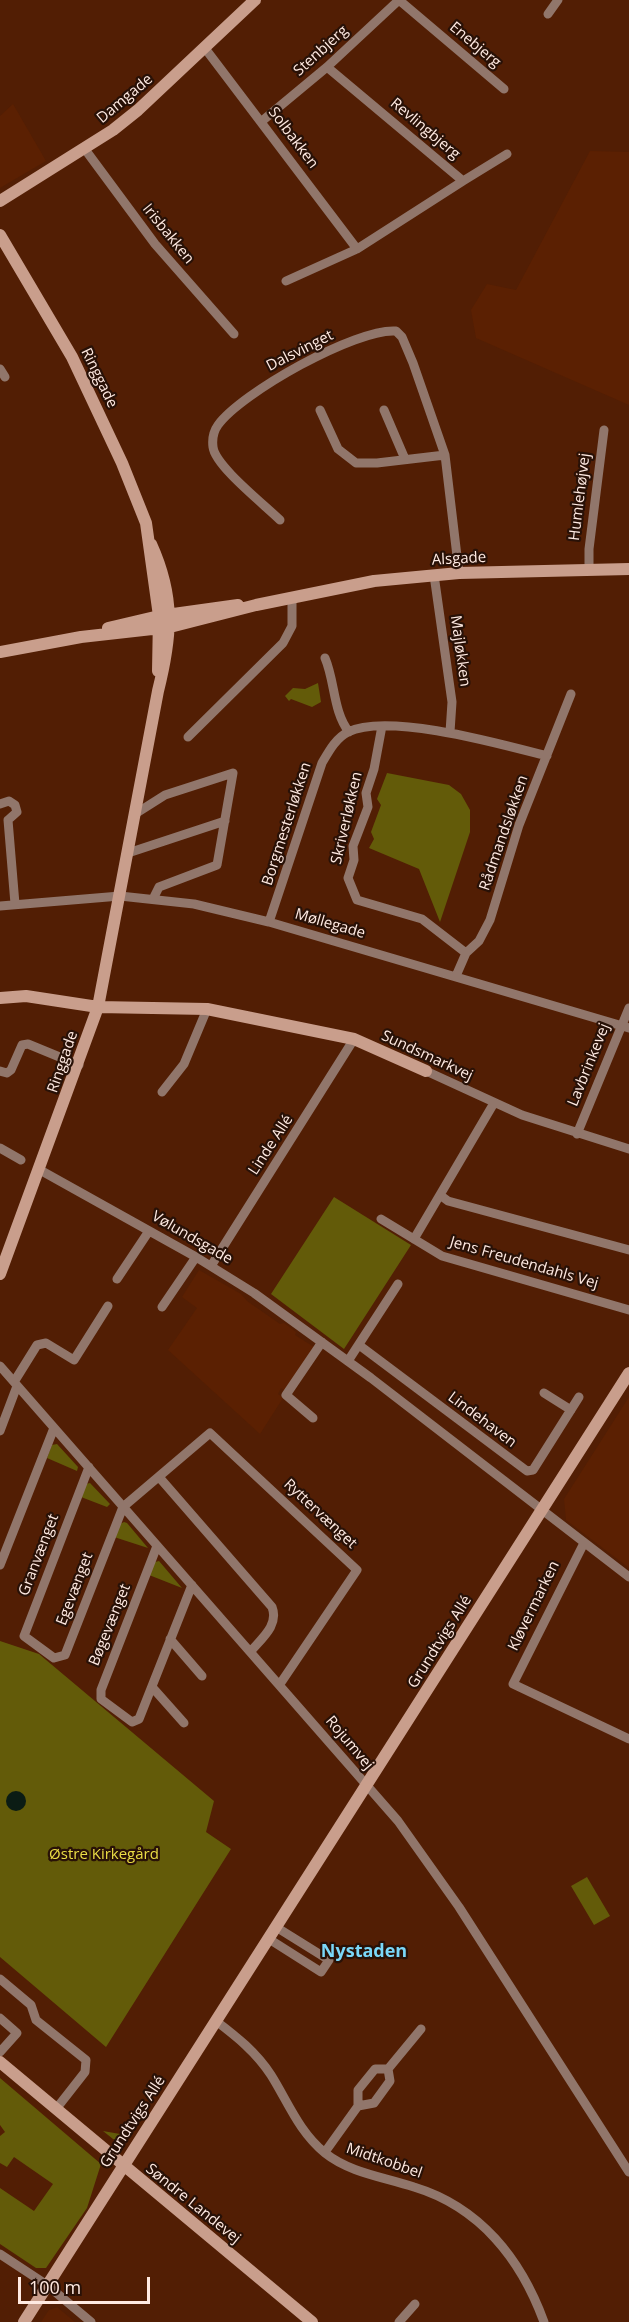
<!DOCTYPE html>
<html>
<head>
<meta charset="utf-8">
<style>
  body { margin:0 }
  #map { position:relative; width:629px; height:2322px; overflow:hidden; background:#521e04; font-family:"Open Sans",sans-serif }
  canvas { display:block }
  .scale { position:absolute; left:18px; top:2277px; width:132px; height:27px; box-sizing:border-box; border:3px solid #ffeae2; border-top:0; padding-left:8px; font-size:18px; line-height:21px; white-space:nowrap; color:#ffeae2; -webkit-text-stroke:4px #281107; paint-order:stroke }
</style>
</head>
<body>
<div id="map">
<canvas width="629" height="2322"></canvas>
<div class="scale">100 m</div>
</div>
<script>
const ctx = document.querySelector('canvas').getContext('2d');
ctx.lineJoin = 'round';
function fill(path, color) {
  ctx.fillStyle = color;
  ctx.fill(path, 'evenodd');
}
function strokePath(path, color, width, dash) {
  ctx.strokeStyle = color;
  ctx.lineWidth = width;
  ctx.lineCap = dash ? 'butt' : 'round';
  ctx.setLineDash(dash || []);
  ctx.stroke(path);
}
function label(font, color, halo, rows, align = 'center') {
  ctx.font = font + ' "Open Sans",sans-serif';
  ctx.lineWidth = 4.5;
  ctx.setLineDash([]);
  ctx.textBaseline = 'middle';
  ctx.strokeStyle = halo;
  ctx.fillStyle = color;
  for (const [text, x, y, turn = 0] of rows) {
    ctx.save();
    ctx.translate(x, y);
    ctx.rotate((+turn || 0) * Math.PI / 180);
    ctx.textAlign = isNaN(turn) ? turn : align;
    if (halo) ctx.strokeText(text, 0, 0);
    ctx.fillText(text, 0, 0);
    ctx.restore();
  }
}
const built = new Path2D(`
  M13,104l33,57 -46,27v-72z
  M590,151l39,1v253l-153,-67 -5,-28 16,-26 29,6z
  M199,1270l42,24 6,7 33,23 4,-1 12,9 -1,3 19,12 -29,44 -4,-3 -3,6 5,4 -23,36 -92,-84 29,-42 -15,-11z
  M629,1397v171l-63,-48 -2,-21z
  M57,2307l18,15h-34l8,-12z`);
const green = new Path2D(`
  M318,683l3,19 -9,5 -21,-8 -2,2 -4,-5 8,-8 12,1z
  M387,773l62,12 12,9 9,16v22l-30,90 -21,-53 -50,-21 5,-9 -3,-7 10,-27 -4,-6z
  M334,1197l77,48 -67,104 -73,-55z
  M57,1444l21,23 -1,4 -30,-13 5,-13z
  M90,1483l20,21 -3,3 -26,-10 5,-13z
  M124,1522l3,1 21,25 -34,-11 6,-13z
  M159,1561l23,27 -33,-13 6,-13z
  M0,1641l39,13 175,147 -8,31 25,17 -125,198 -106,-90z
  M587,1877l23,39 -16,9 -23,-39z
  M0,2078l101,86 -14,44 -41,60h-10l-36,-24v-56l34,23 19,-27 -39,-27 -7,10 -7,-4v-27l5,-4 -5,-7z
  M133,2127l-10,15 -10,-3 -10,-8 17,3z`);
const water = new Path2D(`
  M6 1801a10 10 0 1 1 20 0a10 10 0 1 1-20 0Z`);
const street = new Path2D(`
  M399,0l105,89
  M548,14l10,-14
  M204,47l153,202
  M327,67l136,114 44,-27
  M262,121l65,-54 72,-67
  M84,148l71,96 79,90
  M286,281l71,-32 106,-68
  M0,369l5,8
  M320,410l18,39 18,14h21l68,-8
  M384,410l21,49
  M280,520c-15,-15 -65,-54 -67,-73 -1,-8 0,-15 5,-22 23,-32 138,-97 178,-94l6,6 11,26 32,92 14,118
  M589,568v-19l15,-119
  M434,575l18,127 -2,30
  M325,658c10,23 8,54 24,74
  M382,726l-8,43 -8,24 2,14 -15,39 1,14 -6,18 9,22 65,19 44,34
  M188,737l95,-94 9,-17v-29
  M0,804l9,-3 6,4 2,7 -9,8
  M135,814l30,-19 68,-22 -16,92 -58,22 -6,12
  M8,820l7,84
  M128,853l97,-32
  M0,906l120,-10 74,8 75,18 360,106
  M269,922l53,-159c7,-12 14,-25 26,-31 40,-20 156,13 199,24
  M456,976l10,-23 13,-12 11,-21 29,-95 52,-131
  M0,1071l7,2 4,-3 11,-25 6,-1 51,21
  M426,1071l96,44 107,34
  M162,1092l22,-28 23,-55
  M577,1134l52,-126
  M0,1148l21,12
  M40,1170l156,87 58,36 117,85 258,199
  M440,1195l8,6 181,49
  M381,1219l61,37 187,54
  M414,1239l80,-136
  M211,1266l143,-227
  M117,1279l32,-48
  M162,1307l34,-50
  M359,1345l168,126 6,-1 46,-73
  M348,1361l50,-77
  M0,1366l398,455 61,86 170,265
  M14,1382l23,-37 9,-2 28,17 34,-54
  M544,1393l27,17
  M313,1418l-27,-23 36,-53
  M0,1431l17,-45
  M89,1467l-65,169 30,22 11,-3 58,-148 87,-74 147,137 -77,114
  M159,1477l113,130c7,18 -10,31 -21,44
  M584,1543l-71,141 116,55
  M157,1546l-56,144v9l31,23 7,-3 53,-134
  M0,1565l54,-137
  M170,1639l32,37
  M152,1687l32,36
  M269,1939l52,33 8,-12 -53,-33
  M0,1979l31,26 5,15 50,40 -1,12 -29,37
  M0,2018l17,15 -17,19
  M216,2021c21,16 40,31 55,54 17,27 28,57 54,78 25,20 59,24 89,34 66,20 107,72 130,135
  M358,2106l16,-3 16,-22 -2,-12
  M325,2152l33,-46v-16l17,-21h13l33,-40
  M0,2254l47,31 44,37
  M399,2322l16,-18`);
const secondary = new Path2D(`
  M0,201l113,-71 25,-20 117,-110
  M0,235l72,122 50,106 24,60 13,93 -1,55
  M108,628l51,-12 79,-11
  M0,652l81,-15 89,-10 86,-22 118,-24 85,-8 170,-4
  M0,998l26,-2 72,11 109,2 147,30 72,32
  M0,1274l98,-267 60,-316c14,-56 17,-94 -7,-147
  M0,2062l312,260
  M24,2322l605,-949`);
const streetNames = [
  ["Enebjerg",475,45,40],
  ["Stenbjerg",321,51,-42],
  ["Damgade",125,99,-40],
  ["Revlingbjerg",425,129,40],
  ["Solbakken",293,138,53],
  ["Irisbakken",168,234,51],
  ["Dalsvinget",300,351,-27],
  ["Ringgade",99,378,64],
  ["Humlehøjvej",580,497,-83],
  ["Alsgade",459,559,-3],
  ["Majløkken",460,651,82],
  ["Skriverløkken",347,818,-77],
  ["Borgmesterløkken",287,824,-72],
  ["Rådmandsløkken",504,833,-71],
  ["Møllegade",330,924,16],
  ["Sundsmarkvej",427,1056,25],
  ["Ringgade",63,1062,-71],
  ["Lavbrinkevej",589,1065,-68],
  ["Linde Allé",271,1145,-57],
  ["Vølundsgade",192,1238,30],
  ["Jens Freudendahls Vej",524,1263,16],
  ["Lindehaven",482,1420,37],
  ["Ryttervænget",320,1514,43],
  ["Granvænget",39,1555,-69],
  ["Egevænget",75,1589,-69],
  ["Kløvermarken",534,1606,-64],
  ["Bøgevænget",110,1625,-68],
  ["Grundtvigs Allé",440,1642,-58],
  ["Rojumvej",349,1743,50],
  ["Grundtvigs Allé",133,2122,-57],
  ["Midtkobbel",384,2161,19],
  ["Søndre Landevej",193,2204,39]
];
const parkNames = [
  ["Østre Kirkegård",104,1855]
];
const quarterNames = [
  ["Nystaden",364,1952]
];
fill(built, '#5b2002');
fill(green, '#635b09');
fill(water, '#0b1c14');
strokePath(street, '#91766b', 9);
strokePath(secondary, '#c99e8c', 12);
label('15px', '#ffeae2', '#281107', streetNames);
label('15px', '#ebdd45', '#281107', parkNames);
label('bold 18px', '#7ad7f8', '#281107', quarterNames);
</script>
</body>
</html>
